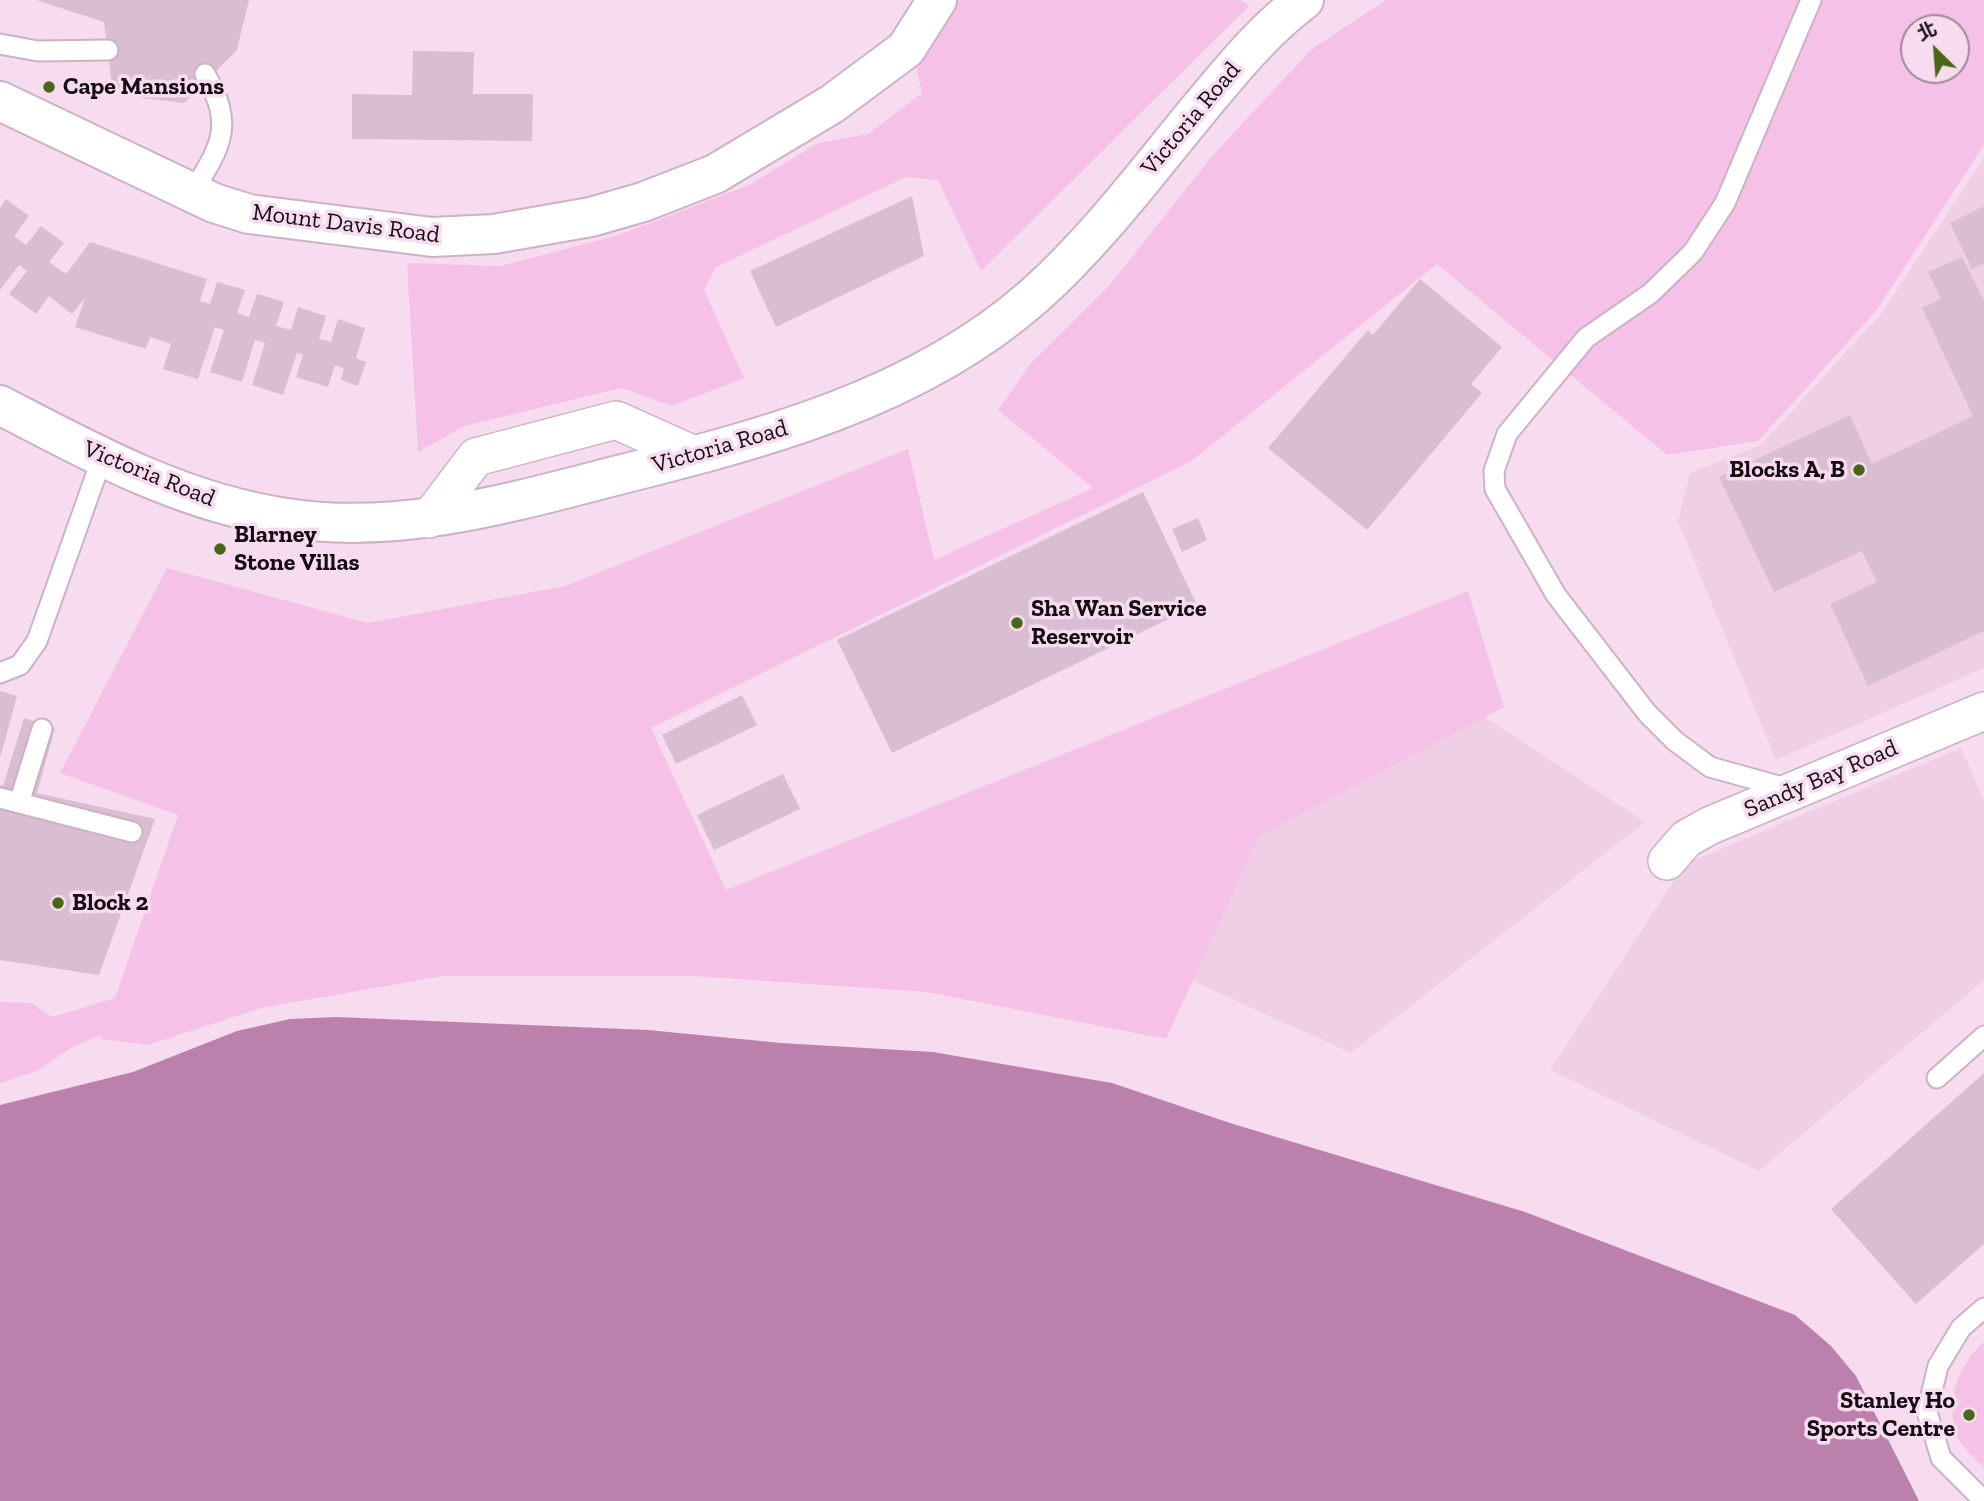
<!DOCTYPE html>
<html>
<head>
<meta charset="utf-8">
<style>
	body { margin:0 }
	#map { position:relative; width:1984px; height:1501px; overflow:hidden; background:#f7dcef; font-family:"Zilla Slab","Noto Sans TC",serif }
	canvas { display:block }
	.north { position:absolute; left:1900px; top:14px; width:70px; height:70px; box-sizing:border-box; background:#f7dcef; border:2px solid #9d8997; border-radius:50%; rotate:335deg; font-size:19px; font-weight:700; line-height:28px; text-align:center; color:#150d13 }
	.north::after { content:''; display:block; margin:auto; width:24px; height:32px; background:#4c6618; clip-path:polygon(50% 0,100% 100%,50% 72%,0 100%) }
</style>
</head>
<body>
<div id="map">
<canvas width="1984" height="1501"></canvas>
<div class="north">北</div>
</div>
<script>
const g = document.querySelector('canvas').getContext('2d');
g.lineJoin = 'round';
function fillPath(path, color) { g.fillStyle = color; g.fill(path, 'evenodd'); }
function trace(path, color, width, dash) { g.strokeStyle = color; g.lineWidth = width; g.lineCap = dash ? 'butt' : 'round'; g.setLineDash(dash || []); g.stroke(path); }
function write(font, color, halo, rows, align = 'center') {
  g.font = font + ' "Zilla Slab",serif'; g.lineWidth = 7; g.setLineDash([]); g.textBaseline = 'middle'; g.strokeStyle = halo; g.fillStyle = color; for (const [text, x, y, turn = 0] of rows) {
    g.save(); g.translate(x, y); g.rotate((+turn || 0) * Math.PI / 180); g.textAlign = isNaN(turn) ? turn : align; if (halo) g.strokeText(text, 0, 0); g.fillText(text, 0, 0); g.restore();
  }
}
fillPath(new Path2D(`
	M1984 158V668L1776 760 1678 521 1690 473 1761 445 1881 314Z
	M1433 683 1645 822 1351 1053 1122 949Z
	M1961 748 1984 800V980L1759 1171 1550 1070 1685 864Z`), '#f0cee6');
fillPath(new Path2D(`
	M955 0H1240L1249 6 981 271 938 180 906 177 716 267 704 290 744 378 672 406 621 388 464 426 418 452 407 263 500 266 619 235 749 185 818 143 868 134 922 93 916 66Z
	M1386 0H1984V145L1876 311 1758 441 1667 455 1437 264 1190 462 651 728 726 890 1468 591 1504 707 1259 836 1166 1039 927 992 694 976H443L261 1008 148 1045 101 1039V1035L72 1047 37 1071 0 1083V1002L31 1003 52 1017 115 998 178 815 60 773 167 568 368 623 565 586 908 449 934 560 1093 488 998 410 1031 363 1108 287 1213 155 1312 49ZM1914 28H1956V70H1914Z
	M1984 1342V1468C1976 1459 1960 1446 1957 1435 1945 1400 1958 1365 1984 1342Z`), '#f5c1e6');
fillPath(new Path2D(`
	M336 1017 648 1030 781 1043 933 1052 1112 1083 1230 1123 1525 1212 1795 1315 1831 1346 1856 1376 1919 1501H0V1105L133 1072 237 1031 290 1019Z`), '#bc80ac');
fillPath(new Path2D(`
	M36 0H249L237 50 184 103 113 94 104 22Z
	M413 51 474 52 473 94H533L532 141 352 139V94L412 95Z
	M912 196 924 256 776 327 750 271Z
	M6 199 29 216 14 236 26 245 41 226 64 243 49 262 66 274 90 242 207 279 200 301 210 304 217 282 245 290 237 313 249 317 257 294 284 302 276 326 291 330 298 307 326 316 319 339 331 342 338 319 365 328 356 358 366 362 358 386 341 380 344 368 335 365 328 387 296 377 303 355 297 353 283 395 252 385 265 343 255 340 242 382 210 372 224 330 215 327 198 379 163 369 171 344 150 337 146 349 75 327 85 298 72 314 49 296 36 314 9 294 27 271 19 265 0 290V208Z
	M1984 206V263L1972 269 1950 223Z
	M1962 257 1984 301V631L1868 686 1830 604 1877 582 1862 551 1774 592 1719 477 1850 415 1872 464 1973 416 1922 308 1941 299 1928 272Z
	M1420 279 1502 347 1471 384 1482 393 1367 530 1268 448 1368 330 1373 335Z
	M1143 492 1197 605 892 753 837 640Z
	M1198 518 1207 540 1182 552 1172 529Z
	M0 691 17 696 1 755H0Z
	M742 695 757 725 676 764 662 735Z
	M24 718 55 728 37 793 155 819 99 975 0 960V785L3 786Z
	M783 774 800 809 714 850 697 815Z
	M1984 1073V1244L1916 1304 1831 1209Z`), '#d9bed1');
const service = new Path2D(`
	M0 44 38 51 108 50
	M192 193C221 146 235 126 205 74
	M0 673 20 665 37 641 102 458
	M1789 789 1710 767 1675 741 1647 713 1556 595 1495 489 1494 471 1507 434 1586 338 1651 293 1693 252 1725 203 1811 0
	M0 798 132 832
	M19 803 42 729
	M1937 1078 1984 1036
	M1984 1308 1961 1328 1938 1366 1927 1412 1941 1458 1984 1501`);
const minor = new Path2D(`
	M429 519 476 457 616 420 694 455
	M1667 861 1686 839 1709 826 1984 711`);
const tertiary = new Path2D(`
	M0 101 214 203 249 214 432 237 494 234 591 217 643 202 715 174 832 104 906 49 937 0`);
const secondary = new Path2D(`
	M0 405C92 453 183 503 287 518 395 535 503 505 607 478 758 440 915 401 1034 296 1098 239 1150 168 1204 103 1235 66 1265 29 1304 0`);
trace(service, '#cbb2c4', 23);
trace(minor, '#cbb2c4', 40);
trace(tertiary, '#cbb2c4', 42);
trace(secondary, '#cbb2c4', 42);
trace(service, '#fff', 19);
trace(minor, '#fff', 37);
trace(tertiary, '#fff', 38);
trace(secondary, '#fff', 38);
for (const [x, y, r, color] of [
	[49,87,7,"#4c6618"],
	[1859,470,7,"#4c6618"],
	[220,549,7,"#4c6618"],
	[1017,623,7,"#4c6618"],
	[58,903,7,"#4c6618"],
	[1969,1415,7,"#4c6618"]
]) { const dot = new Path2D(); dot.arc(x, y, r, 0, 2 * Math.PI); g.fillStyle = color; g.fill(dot); trace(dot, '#f7dcef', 2.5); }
write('bold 24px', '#150d13', '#f7dcef', [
	["Cape Mansions",63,87],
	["Blocks A, B",1845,470,"right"],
	["Blarney",234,535],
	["Stone Villas",234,563],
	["Sha Wan Service",1031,609],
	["Reservoir",1031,637],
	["Block 2",72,903],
	["Stanley Ho",1955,1401,"right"],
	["Sports Centre",1955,1429,"right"]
], 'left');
write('24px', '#150d13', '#f7dcef', [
	["Victoria Road",1191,119,-50],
	["Mount Davis Road",346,224,7],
	["Victoria Road",720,447,-16],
	["Victoria Road",149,474,22],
	["Sandy Bay Road",1821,779,-23]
]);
</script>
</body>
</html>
